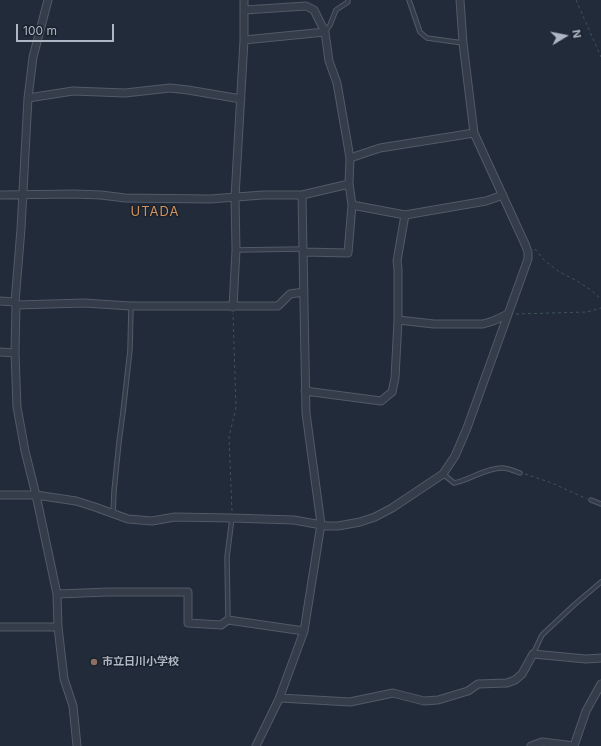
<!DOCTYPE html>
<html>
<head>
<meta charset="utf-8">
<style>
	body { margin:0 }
	#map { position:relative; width:601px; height:746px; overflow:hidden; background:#212b39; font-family:Inter,sans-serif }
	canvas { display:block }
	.north { position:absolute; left:545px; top:16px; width:40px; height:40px; -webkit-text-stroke:3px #1a222d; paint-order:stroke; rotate:80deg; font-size:11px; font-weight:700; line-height:16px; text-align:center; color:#afb7c5 }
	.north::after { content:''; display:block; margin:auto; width:14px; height:18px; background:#afb7c5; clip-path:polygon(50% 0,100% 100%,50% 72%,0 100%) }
	.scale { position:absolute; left:16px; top:24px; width:98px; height:18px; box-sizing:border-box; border:2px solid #afb7c5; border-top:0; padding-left:5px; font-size:12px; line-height:14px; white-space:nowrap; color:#afb7c5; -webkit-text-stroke:3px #1a222d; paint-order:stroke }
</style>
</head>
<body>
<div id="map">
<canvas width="601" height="746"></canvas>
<div class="north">N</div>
<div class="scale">100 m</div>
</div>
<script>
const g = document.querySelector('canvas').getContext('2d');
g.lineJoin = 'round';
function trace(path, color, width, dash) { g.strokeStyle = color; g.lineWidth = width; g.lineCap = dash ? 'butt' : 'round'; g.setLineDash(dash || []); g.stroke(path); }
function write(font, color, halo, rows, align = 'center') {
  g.font = font + ' Inter,"Noto Sans JP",sans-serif'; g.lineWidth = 3; g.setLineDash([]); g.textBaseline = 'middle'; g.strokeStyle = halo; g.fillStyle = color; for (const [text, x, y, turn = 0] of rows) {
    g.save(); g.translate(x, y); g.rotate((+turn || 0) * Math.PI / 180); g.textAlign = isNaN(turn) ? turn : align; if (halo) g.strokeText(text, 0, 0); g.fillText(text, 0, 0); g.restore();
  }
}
const lane = new Path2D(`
	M409 0 420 32 427 38 463 43
	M325 32 330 25 336 10 348 2V0
	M236 250 303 249
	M443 474 454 483C470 480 485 468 502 468 508 468 515 471 520 473
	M591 500 601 504
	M113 514 114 491 119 442 123 412 130 350 131 306
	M228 620 227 557 232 518
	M533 654 542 635 574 605 601 582`);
const street = new Path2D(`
	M244 10 306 6 314 10 325 32 329 61 337 83 350 158
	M244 40 325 32
	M28 98 73 91 125 93 170 88 188 90 241 99
	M0 195 74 194 101 195 125 198 210 199 263 195H302L349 184
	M352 205 405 215 486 201 503 195
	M304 252 348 253 352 205 349 184 350 158 380 148 474 133
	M0 301 15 302 16 305 84 303 131 306H278L290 294 304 292
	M15 302 21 229 28 98 33 57 48 0
	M16 305 15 353 17 407 25 451 36 495 57 594 58 627 64 679 73 706 77 746
	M233 307 236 250 235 197 244 40V0
	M398 320 434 324H483L493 321 508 314
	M0 352 15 353
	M305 391 381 401 392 392 395 378 398 320V269L397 261 405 215
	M0 495H36L76 501 95 507 128 519 152 521 175 517 232 518 294 520 327 526H338L360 522 375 517 392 508 443 474 455 456 467 428 528 259V252L525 244 474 133 463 43 460 0
	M57 594 108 592H188V623L221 625 228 620 304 631
	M0 627H58
	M279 699 280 698 350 702 393 693 424 701 438 700 468 691 478 684 507 683 515 680 522 674 533 654 586 659 601 658
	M256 746 279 699 304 631 321 524 306 413 302 195
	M531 746 542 742 574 746
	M574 746 586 711 601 684`);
trace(lane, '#525a67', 5.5);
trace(street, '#525a67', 9);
trace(new Path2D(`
	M576 0 601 57
	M535 249 544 260 558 271 577 281 591 290 601 299
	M516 314 587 312 601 308
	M525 474 552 483 587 499
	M232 511 229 437 236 408 233 313`), '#405457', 1, [3, 3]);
trace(lane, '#343d49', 3.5);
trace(street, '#343d49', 7);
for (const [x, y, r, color] of [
	[94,662,4,"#8d6e63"]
]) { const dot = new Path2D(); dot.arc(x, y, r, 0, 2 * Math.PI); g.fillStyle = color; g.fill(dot); trace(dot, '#1a222d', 1.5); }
write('bold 11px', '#afb7c5', '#1a222d', [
	["市立日川小学校",102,662]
], 'left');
g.letterSpacing = '1px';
write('13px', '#d3925c', '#1a222d', [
	["UTADA",155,212]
]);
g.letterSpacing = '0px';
</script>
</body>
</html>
